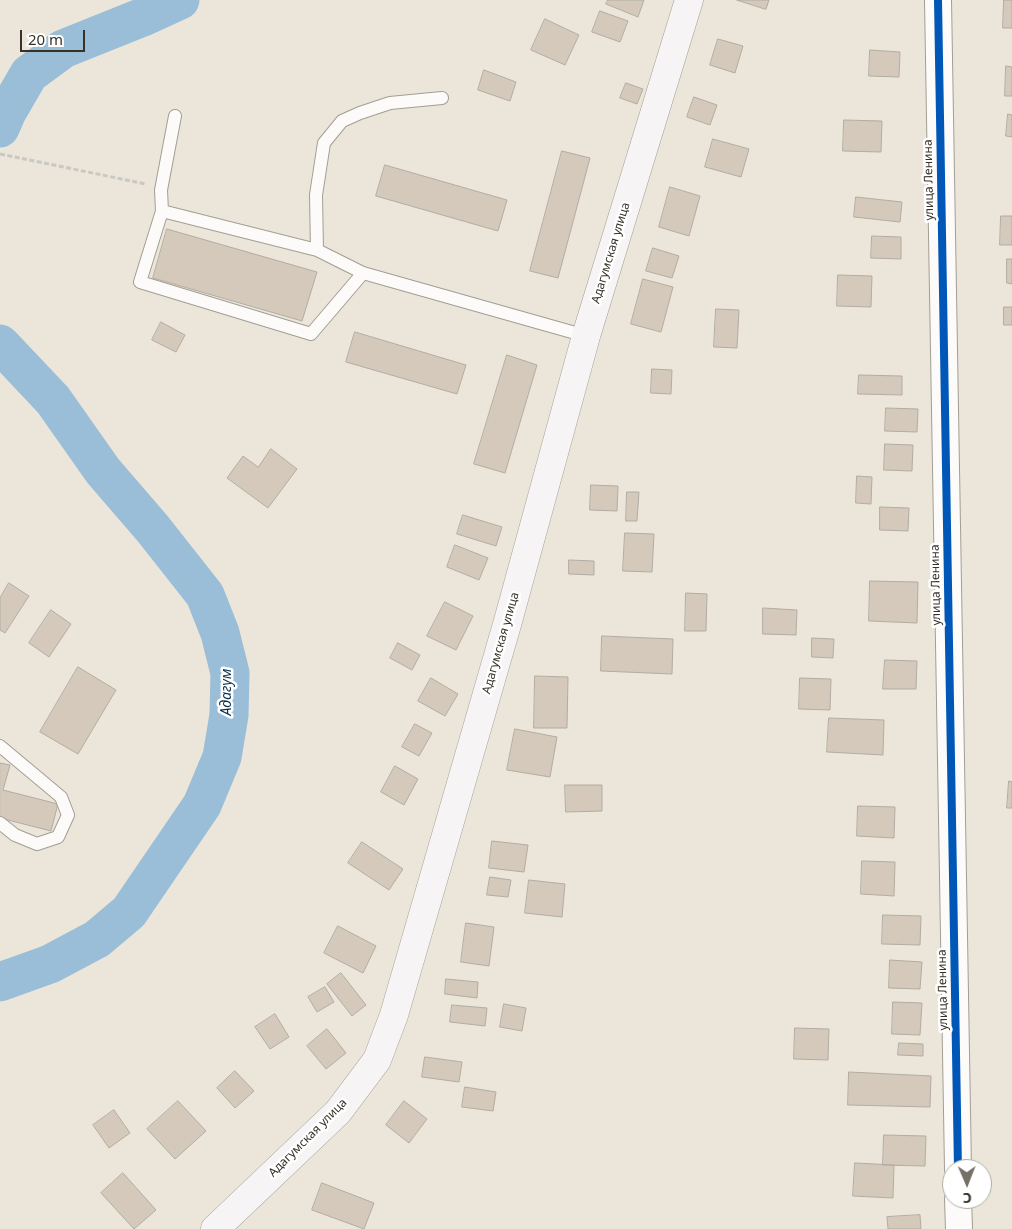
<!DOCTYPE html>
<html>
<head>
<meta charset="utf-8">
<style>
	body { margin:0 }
	#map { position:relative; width:1012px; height:1229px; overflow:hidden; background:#ebe6d9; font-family:"Noto Sans",sans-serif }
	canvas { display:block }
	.north { position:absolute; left:942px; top:1159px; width:50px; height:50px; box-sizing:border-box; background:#fff; border:1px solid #afada9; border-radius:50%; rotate:179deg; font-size:14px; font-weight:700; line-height:20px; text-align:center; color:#363229 }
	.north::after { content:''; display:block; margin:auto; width:18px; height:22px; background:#757167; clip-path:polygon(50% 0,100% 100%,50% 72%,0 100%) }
	.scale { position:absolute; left:20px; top:30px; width:65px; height:22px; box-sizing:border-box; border:2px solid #363229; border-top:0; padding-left:6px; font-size:15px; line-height:18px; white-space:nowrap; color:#363229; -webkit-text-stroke:4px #fff; paint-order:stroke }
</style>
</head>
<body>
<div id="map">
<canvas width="1012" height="1229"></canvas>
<div class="north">С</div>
<div class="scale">20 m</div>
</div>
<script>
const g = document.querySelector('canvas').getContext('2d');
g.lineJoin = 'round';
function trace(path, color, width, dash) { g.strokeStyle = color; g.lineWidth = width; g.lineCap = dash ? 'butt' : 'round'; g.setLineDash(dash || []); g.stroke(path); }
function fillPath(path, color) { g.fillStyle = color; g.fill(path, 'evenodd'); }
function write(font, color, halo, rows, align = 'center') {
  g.font = font + ' "Noto Sans",sans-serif'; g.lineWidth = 5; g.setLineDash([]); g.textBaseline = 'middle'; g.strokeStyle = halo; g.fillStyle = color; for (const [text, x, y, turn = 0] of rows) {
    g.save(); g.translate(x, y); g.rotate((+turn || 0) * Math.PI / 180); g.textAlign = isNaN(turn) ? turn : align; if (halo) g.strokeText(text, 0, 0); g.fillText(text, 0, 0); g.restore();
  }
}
trace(new Path2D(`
	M0 128 7 112 29 74 63 49 143 17 180 0
	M0 344 53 400 103 471 153 529 205 595 220 633 230 673 229 715 222 757 202 805 129 912 97 939 50 964 0 982`), '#9abdd8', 39);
const building = new Path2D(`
	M608 0H644L638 17 606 4Z
	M737 0H769L766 9Z
	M1004 0H1012V28H1003Z
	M600 11 628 21 620 42 592 32Z
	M545 19 579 35 565 65 531 50Z
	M718 39 743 46 735 73 710 65Z
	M870 50 900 52 899 77 869 76Z
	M1006 66 1012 67V96H1005Z
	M484 70 516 82 510 101 478 90Z
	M626 83 643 89 637 104 620 98Z
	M694 97 717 105 710 125 687 117Z
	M1008 114 1012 115V137L1006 136Z
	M844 120 882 121 881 152 843 151Z
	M713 139 749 149 741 177 705 167Z
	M562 151 590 158 558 278 530 271Z
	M385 165 507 200 498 231 376 196Z
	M670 187 700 196 689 236 659 227Z
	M856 197 902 202 900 222 854 217Z
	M1001 216H1012V245H1000Z
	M167 229 317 272 302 321 153 278Z
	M872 236 901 237V259L871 258Z
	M653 248 679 256 672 278 646 271Z
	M1007 259H1012V284L1007 283Z
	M838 275 872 276 871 307 837 306Z
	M643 279 673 287 661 332 631 324Z
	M1004 307H1012V325H1004Z
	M716 309 739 310 737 348 714 347Z
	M161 322 185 335 176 352 152 340Z
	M355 332 466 365 457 394 346 362Z
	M507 355 537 365 505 473 474 464Z
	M652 369 672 370 671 394 651 393Z
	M859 375 902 376V395L858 394Z
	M886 408 918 409 917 432 885 431Z
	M885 444 913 445 912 471 884 470Z
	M271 449 297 469 268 508 227 478 243 456 258 467Z
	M857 476 872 477 871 504 856 503Z
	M591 485 618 486 617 511 590 510Z
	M627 492H639L637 521H626Z
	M880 507 909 508 908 531 880 530Z
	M463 515 502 527 496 546 457 534Z
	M625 533 654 534 652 572 623 571Z
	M455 545 488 558 479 580 447 567Z
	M569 560 594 561V575L569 574Z
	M870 581 918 582 917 623 869 621Z
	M9 583 29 596 5 633 0 630V598Z
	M686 593 707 594 706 631H685Z
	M445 602 473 616 456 650 427 636Z
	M763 608 797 610 796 635 763 634Z
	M51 610 71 624 49 657 29 643Z
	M602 636 673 639 672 674 601 671Z
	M812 638 834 639 833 658 812 657Z
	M398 643 420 655 412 670 390 658Z
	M885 660 917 661 916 689H883Z
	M78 667 116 690 78 754 40 732Z
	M535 676 568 677 567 728H534Z
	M431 678 458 694 445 716 418 701Z
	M800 678 831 679 830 710 799 709Z
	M829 718 884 720 883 755 827 752Z
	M415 724 432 733 419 756 402 747Z
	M515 729 557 737 550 777 507 770Z
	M0 763 10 765 3 790 58 804 51 831 0 818Z
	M395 766 418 779 404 805 381 792Z
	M1009 781 1012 782V808H1007Z
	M565 785H602V811L566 812Z
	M858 806 895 807 894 838 857 836Z
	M492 841 528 845 524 872 489 868Z
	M362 842 403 869 389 890 348 863Z
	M862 861 895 862 894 896 861 894Z
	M490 877 511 880 508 897 487 895Z
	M529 880 565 884 562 917 525 913Z
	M883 915 921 916 920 945 882 944Z
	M466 923 494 927 489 966 461 962Z
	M338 926 376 946 363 973 324 953Z
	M890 960 922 962 920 989 889 988Z
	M341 973 366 1005 352 1016 327 984Z
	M446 979 478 982 477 998 445 994Z
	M325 987 334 1002 317 1012 308 997Z
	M893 1002 922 1003 920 1035 892 1034Z
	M504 1004 526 1008 522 1031 500 1027Z
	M452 1005 487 1008 485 1026 450 1022Z
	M275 1014 289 1037 270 1049 255 1027Z
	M795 1028 829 1029 828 1060 794 1059Z
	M327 1029 346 1053 326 1069 307 1046Z
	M899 1043 923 1044V1056L898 1055Z
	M425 1057 462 1062 459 1082 422 1077Z
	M235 1071 254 1091 235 1108 217 1088Z
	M849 1072 931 1076 930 1107 848 1105Z
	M465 1087 496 1092 493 1111 462 1107Z
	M178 1101 206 1131 175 1159 147 1129Z
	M404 1101 427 1119 409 1143 386 1125Z
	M114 1110 130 1133 109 1148 93 1125Z
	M884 1135 926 1136 925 1166 883 1165Z
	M855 1163 894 1165 893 1198 853 1196Z
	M123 1173 156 1210 134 1229 101 1193Z
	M322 1183 374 1203 364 1229 312 1210Z
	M920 1215 921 1229H888L887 1217Z`);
fillPath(building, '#d4c9ba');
trace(building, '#b2aca3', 1);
const service = new Path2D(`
	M175 116 161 190 162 211 140 282 311 334 363 273
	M162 211 317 250 363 273 586 336
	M317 250 316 195 324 143 342 121 360 113 390 103 442 98
	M0 746 61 797 68 815 58 837 37 844 15 835 0 823`);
const minor = new Path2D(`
	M938 0 958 1169
	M958 1199 959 1229`);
const secondary = new Path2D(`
	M215 1229 338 1112 377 1060 394 1015 508 621 586 336 689 0`);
trace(service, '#a29e95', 14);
trace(minor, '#a29e95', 28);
trace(secondary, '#a29e95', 29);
trace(new Path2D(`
	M0 154 146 184`), '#c9c8c3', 3, [5, 2.5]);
trace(service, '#fcfbf9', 12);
trace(minor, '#fcfbf9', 26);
trace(secondary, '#f6f4f5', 28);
trace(new Path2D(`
	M938 0 958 1169`), '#0057b8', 8);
write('12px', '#363229', '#fff', [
	["улица Ленина",929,180,-91],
	["Адагумская улица",611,253,-73],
	["улица Ленина",936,585,-91],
	["Адагумская улица",501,643,-74],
	["улица Ленина",943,990,-91],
	["Адагумская улица",308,1138,-45]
]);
write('italic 14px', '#062f4d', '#fff', [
	["Адагум",227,692,-90]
]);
</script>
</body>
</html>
